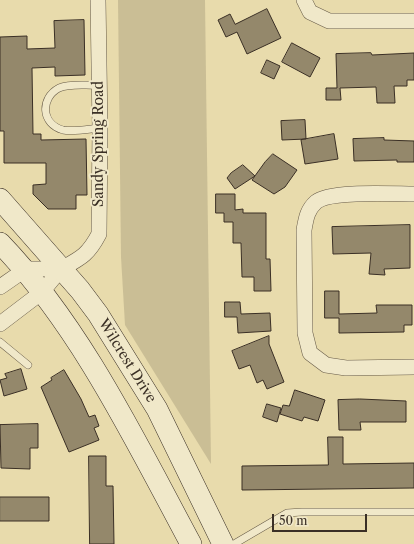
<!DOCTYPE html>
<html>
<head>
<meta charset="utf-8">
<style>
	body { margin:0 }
	#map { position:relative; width:414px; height:544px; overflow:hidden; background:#e8dbac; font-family:"Libre Caslon Text",serif }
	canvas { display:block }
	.scale { position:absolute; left:272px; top:514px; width:95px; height:18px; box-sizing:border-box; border:2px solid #3a2f25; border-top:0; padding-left:5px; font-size:12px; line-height:14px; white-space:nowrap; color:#3a2f25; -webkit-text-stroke:3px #f0e8c9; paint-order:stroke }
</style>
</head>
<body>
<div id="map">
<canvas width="414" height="544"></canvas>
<div class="scale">50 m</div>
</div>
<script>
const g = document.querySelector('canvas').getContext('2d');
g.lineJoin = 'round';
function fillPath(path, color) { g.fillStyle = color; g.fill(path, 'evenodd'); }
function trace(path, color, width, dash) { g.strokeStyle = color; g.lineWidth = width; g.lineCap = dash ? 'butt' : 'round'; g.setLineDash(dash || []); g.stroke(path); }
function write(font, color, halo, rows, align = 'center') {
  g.font = font + ' "Libre Caslon Text",serif'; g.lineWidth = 4; g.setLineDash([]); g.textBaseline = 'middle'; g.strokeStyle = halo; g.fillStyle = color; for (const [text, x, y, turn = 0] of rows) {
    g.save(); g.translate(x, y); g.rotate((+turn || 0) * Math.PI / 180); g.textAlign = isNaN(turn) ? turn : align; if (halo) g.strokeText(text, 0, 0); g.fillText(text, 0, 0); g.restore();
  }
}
fillPath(new Path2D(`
	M118 0H205L211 464 125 325 121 257Z`), '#cabe95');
const building = new Path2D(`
	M267 9 281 38 247 54 237 32 226 37 218 20 230 14 235 24Z
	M84 20 85 75 55 76V67L32 68 33 134H41V140L86 139 87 195H76V209H48L33 194V185L46 184V163H4V131H0V37L27 36V49L55 48 54 21Z
	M292 43 320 58 310 77 282 62Z
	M371 53 372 55 414 53V80H407V86H394L395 103H377L376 87 340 88 341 100H326V88H337L336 54Z
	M267 60 280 66 274 79 261 73Z
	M305 120 306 139 282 140 281 121Z
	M334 134 338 159 305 164 301 140Z
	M384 138V140L414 141V162H397V160L354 161 353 139Z
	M273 154 297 170 285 187 274 194 252 180 265 162Z
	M243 165 255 176 235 189 227 178 231 173Z
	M216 194H235V210L243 209V213H266V259H270L271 291H254V277H242L241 243H233V222H224V213H216Z
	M410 225V268L384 269 385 275 369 274 371 253 333 254 332 227Z
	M325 291H339V314L377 313 376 305H412V325H404V332L339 333V318H325Z
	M225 302H240L241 314 270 313 271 331 238 333 237 317H225Z
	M269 336V344L284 382 267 389 263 380 257 383 250 365 239 369 232 351Z
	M21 369 27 389 4 396 0 380 7 378 5 374Z
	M64 370 81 399 89 417 95 415 99 426 94 428 99 440 69 452 41 387 52 380 51 378Z
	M295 390 325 400 318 421 304 417 302 421 280 414 283 405 289 406Z
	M360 399 406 401V422H360L361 430H339L338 400Z
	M267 404 281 408 277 422 263 417Z
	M38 424V448H30V469L1 468 0 425Z
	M328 437H343V464L414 463V488L242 490V466L328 465Z
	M89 456H106V486H113L114 544H90Z
	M0 497H49V521H0Z`);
fillPath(building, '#94886b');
trace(building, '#3a2f25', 1);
const lane = new Path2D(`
	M99 85C87 86 71 83 59 88 40 98 41 124 63 130 73 132 89 129 100 128
	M0 342 28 365
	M234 544 287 513 302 512H414`);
const street = new Path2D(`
	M304 0 310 12 329 21H414
	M414 194C394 194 330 190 316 202 307 210 306 219 304 230L305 333 310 353 326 365 346 368 414 367
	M61 269C81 258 88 255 99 234L100 128 98 0
	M0 287 26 269H61L42 292 0 324`);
const secondary = new Path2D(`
	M0 199 80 290 98 314 157 409 223 544
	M0 243C81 327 136 442 191 544`);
trace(lane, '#665a47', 8);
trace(street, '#665a47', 16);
trace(secondary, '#3a2f25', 22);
trace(lane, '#f0e8c9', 7);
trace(street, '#f0e8c9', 15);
trace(secondary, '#f0e8c9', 21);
write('14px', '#3a2f25', '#f0e8c9', [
	["Sandy Spring Road",99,144,-90],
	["Wilcrest Drive",127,361,58]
]);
</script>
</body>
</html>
